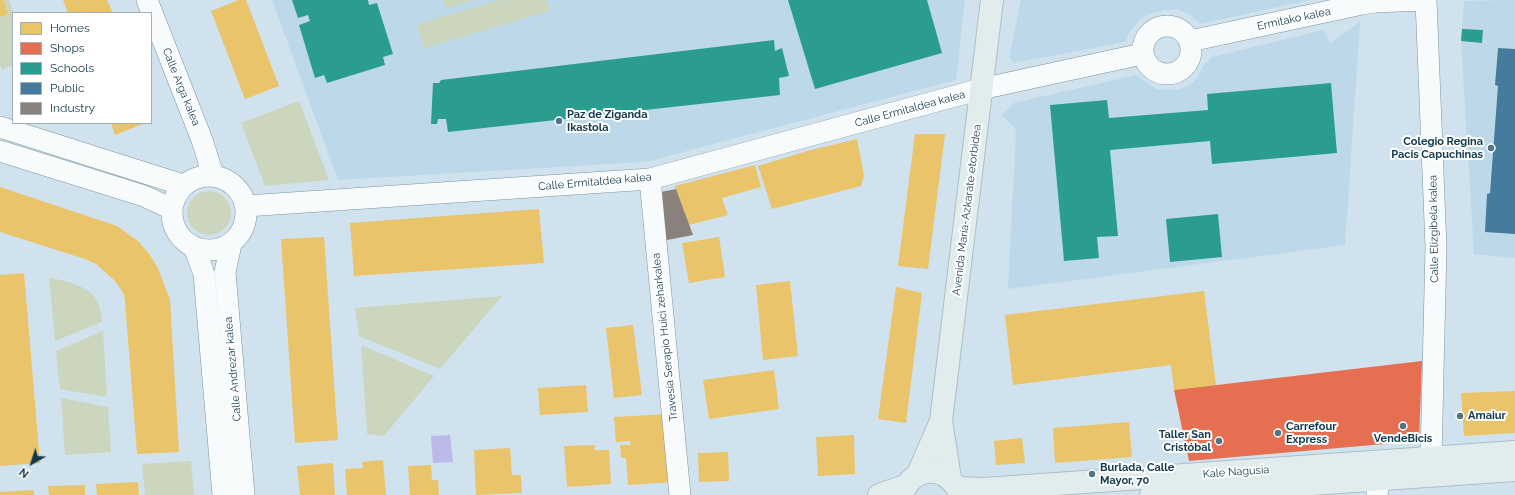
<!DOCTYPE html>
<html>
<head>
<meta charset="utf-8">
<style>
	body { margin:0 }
	#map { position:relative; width:1515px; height:495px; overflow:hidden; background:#d0e2ed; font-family:Raleway,sans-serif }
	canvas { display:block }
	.legend { position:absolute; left:12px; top:12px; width:140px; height:112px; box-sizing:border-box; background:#fff; border:1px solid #a0b0b7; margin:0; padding:5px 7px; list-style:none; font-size:12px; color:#11394b }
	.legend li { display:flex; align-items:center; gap:8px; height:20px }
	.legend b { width:20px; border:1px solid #a0b0b7 }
	.north { position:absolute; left:12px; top:443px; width:40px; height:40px; -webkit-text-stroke:3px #fff; paint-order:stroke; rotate:219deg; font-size:11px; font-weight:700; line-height:16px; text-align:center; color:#11394b }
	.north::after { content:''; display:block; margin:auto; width:14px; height:18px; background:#11394b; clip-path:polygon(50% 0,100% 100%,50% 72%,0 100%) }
</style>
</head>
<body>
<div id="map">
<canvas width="1515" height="495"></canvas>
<ul class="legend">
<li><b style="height:11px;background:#e9c46a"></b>Homes</li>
<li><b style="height:11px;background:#e76f51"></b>Shops</li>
<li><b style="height:11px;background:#2a9d8f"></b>Schools</li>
<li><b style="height:11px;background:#457b9d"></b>Public</li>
<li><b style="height:11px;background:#8a817c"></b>Industry</li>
</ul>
<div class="north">N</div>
</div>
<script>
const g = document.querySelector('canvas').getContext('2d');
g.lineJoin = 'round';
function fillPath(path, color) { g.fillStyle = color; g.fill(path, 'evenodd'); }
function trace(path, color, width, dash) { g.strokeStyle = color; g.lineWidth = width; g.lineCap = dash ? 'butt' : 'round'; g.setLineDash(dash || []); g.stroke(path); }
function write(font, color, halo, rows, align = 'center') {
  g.font = font + ' Raleway,sans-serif'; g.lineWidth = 4; g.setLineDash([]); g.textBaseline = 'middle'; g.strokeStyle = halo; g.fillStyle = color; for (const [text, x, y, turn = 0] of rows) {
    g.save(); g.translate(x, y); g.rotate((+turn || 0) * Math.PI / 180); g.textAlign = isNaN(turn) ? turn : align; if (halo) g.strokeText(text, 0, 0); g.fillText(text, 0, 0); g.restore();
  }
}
fillPath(new Path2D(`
	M272 0H965L956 80 645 162 338 180Z
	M1021 0H1310L1201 24 1189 14 1176 9 1165 10 1149 14 1140 19 1130 32 1125 42 1014 63 1009 57Z
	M1515 0V258L1474 254 1461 41 1464 1Z
	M1360 22 1345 245 1008 289 1016 130 1002 115 1014 103 1136 75 1156 89 1178 90 1190 85 1197 78 1203 66 1212 57 1323 30 1330 43Z`), '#bdd9e9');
fillPath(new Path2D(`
	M0 0H9L14 13 13 65 2 70 0 64Z
	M443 0H474L446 9Z
	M500 0H546L550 11 424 48 417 24Z
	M299 101 329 180 265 186 241 123Z
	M187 213a22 22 0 1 1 44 0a22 22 0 1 1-44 0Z
	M49 277C77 285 100 286 102 322L55 341Z
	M502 296 440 369 359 336 355 308Z
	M103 331 107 397 60 389 56 351Z
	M361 345 434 376 384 436 367 434Z
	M61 398 108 407 111 452 65 455Z
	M191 461 194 495H145L142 464Z`), '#ccd6be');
fillPath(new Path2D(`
	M450 435 453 462 433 463 431 436Z`), '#bcbaea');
fillPath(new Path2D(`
	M0 0H3L8 14 0 17Z
	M63 0H107L113 13H68Z
	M239 0H246L279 86 245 99 211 11Z
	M111 123H145L115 135Z
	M915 134H945L928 269 898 266Z
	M857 139 864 176 861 186 772 209 758 166 807 151Z
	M755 165 761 187 722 198 728 215 689 225 675 186Z
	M0 187 117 226 139 242 150 255 158 268 170 300 179 452 137 454 125 301 124 294 115 281 96 264 85 259 0 232Z
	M539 209 544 263 354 276 350 223Z
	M324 237 338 440 295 443 281 239Z
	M719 237 725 277 689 283 682 243Z
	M24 273 40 463 0 466V275Z
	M790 281 798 356 763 360 756 285Z
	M896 287 922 293 906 423 878 419Z
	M1204 291 1216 385 1174 390 1171 365 1013 385 1005 315Z
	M633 325 642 395 614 398 606 328Z
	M774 370 779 409 709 419 703 380Z
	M586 385 588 412 540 415 538 388Z
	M1515 391V433L1464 436 1461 393Z
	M669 414 673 482 628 485 626 458H621L620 445H631L630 441 616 442 614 417Z
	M1129 422 1132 457 1055 463 1053 428Z
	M854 435 855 474 818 476 816 437Z
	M1022 438 1025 463 996 465 994 441Z
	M595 445 594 450H609L611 484 567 487 564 446Z
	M510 448 512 475H521L522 493 476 495 474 450Z
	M728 452 729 481 699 482 698 453Z
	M383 460 386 495H347L345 469 363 468 362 462Z
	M333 463 335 495H300L297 466Z
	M431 465 432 480H438L439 495H410L408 466Z
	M138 482 139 495H97L96 484Z
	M85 485V495H49L48 486Z
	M34 490V495H0V492Z`), '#e9c46a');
fillPath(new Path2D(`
	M1422 361 1419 441 1189 461 1174 390Z`), '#e76f51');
fillPath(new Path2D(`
	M292 0H368L369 5 377 3 393 54 383 57 385 65 327 83 324 75 315 78 299 25 310 21 308 15 298 18Z
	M788 0H927L942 53 815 89Z
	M1462 29 1483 30 1482 43 1461 41Z
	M774 40 775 51 782 48 789 76 779 78 780 95 448 132 446 119H438L437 124H431L433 83H439L441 80Z
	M1331 83 1337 153 1212 164 1210 141 1110 150 1118 236 1097 237 1099 258 1064 261 1050 105 1107 100 1109 118 1208 110 1207 94Z
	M1218 214 1222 257 1170 262 1166 219Z`), '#2a9d8f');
fillPath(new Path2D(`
	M1498 48 1515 49V234L1485 232 1487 194 1490 193 1498 86 1495 85Z`), '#457b9d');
fillPath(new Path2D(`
	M676 189 693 235 662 241 656 193Z`), '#8a817c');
const minor = new Path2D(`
	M147 0 202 140 213 175
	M1143 50a24 24 0 1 1 48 0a24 24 0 1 1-48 0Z
	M1190 41 1362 4 1375 2 1422 0
	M0 127 183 185
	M0 151 144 196 172 209
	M172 213a37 37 0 1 1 74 0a37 37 0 1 1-74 0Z
	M650 179 680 495
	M246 206 650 179 981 89 1142 54
	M231 244 225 272 244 495
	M194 247 204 274 223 495
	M1377 495 1379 480 1393 469 1425 466 1431 458 1436 247 1426 0`);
const major = new Path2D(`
	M941 421 950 478
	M918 474 941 421 992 0
	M957 488 984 489 1515 452
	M879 495 905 486
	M902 495C912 464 949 464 960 495
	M1151 495 1515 470`);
trace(minor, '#7c939e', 22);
trace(major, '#adbec7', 24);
trace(minor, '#f8fbfc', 21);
trace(major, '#e1edec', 22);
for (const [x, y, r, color] of [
	[559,121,4,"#547484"],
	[1491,148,4,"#547484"],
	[1460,416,4,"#547484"],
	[1403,426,4,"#547484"],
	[1278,433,4,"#547484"],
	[1219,441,4,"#547484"],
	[1092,474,4,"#547484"]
]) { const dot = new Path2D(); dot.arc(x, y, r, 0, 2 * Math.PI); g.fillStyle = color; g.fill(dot); trace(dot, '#fff', 1.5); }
write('11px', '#11394b', '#fff', [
	["Ermitako kalea",1294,19,-12],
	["Calle Arga kalea",181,87,68],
	["Calle Ermitaldea kalea",910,109,-15],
	["Calle Ermitaldea kalea",595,182,-5],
	["Avenida María-Azkarate etorbidea",967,210,-83],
	["Calle Elizgibela kalea",1434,229,-91],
	["Travesía Serapio Huici zeharkalea",665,337,-96],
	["Calle Andrezar kalea",233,369,-95],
	["Kale Nagusia",1236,472,-4]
]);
write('bold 11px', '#11394b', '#fff', [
	["Paz de Ziganda",567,115],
	["Ikastola",567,128],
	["Colegio Regina",1483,142,"right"],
	["Pacis Capuchinas",1483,155,"right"],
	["Amaiur",1468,416],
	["Carrefour",1286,427],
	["Express",1286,440],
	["Taller San",1211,435,"right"],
	["Cristóbal",1211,448,"right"],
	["VendeBicis",1403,439,"center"],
	["Burlada, Calle",1100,468],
	["Mayor, 70",1100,481]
], 'left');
</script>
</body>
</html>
